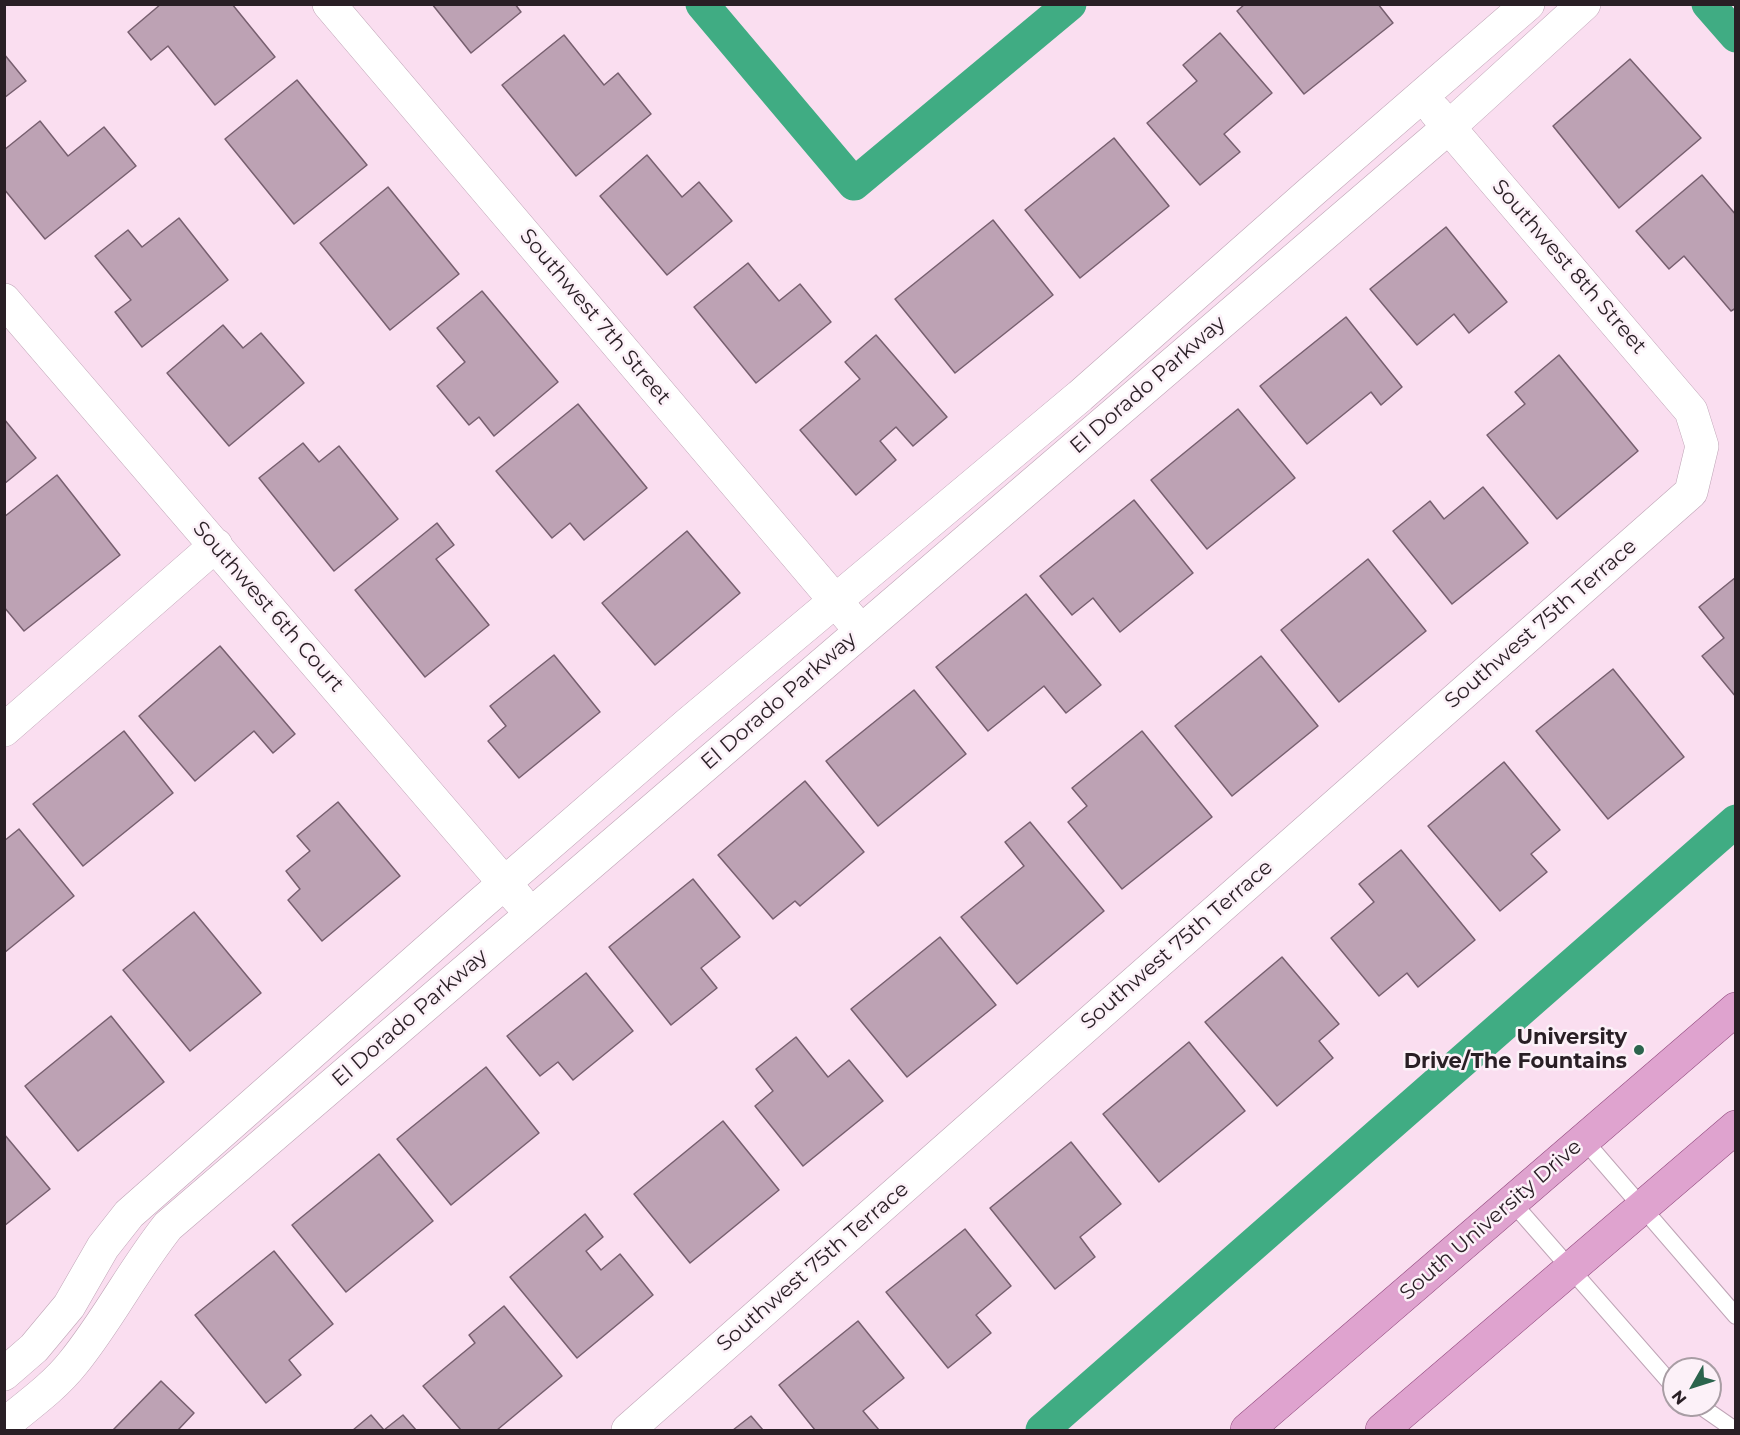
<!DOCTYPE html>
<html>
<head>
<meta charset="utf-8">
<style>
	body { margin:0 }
	#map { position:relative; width:1740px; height:1435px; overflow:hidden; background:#fadef0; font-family:Montserrat,sans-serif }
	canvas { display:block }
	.frame { position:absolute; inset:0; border:6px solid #291f25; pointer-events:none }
	.north { position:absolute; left:1662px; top:1357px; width:60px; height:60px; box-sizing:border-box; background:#fcf1f8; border:2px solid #a89da4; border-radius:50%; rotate:231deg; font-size:16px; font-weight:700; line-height:24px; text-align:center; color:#291f25 }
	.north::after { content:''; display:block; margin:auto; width:21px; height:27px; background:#2b644d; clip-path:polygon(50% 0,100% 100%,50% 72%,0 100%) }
</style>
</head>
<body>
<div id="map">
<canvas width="1740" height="1435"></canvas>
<div class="frame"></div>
<div class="north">N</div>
</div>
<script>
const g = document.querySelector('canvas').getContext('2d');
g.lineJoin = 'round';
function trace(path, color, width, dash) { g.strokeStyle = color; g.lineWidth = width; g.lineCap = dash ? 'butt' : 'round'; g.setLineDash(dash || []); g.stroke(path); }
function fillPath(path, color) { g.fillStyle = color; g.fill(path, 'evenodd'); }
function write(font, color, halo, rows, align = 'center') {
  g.font = font + ' Montserrat,sans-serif'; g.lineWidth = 5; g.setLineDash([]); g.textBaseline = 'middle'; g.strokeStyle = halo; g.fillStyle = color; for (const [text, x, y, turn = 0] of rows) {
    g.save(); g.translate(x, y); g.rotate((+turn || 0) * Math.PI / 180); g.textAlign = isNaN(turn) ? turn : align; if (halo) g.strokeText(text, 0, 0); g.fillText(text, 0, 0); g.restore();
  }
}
trace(new Path2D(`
	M702 4 854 184 1070 4
	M1708 4 1736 36
	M1042 1430 1736 821`), '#40ac83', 33);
const building = new Path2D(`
	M161 4H232L275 57 215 105 168 46 151 60 128 32Z
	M432 4H515L521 12 471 53Z
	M1245 4H1378L1393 23 1304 94 1237 11Z
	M1220 33 1272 93 1224 134 1240 152 1200 185 1147 123 1197 81 1183 65Z
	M564 35 604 85 618 73 651 114 576 176 502 85Z
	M4 54 26 81 4 98Z
	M1630 59 1701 138 1619 208 1553 126Z
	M297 80 367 165 294 224 225 139Z
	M40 121 68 156 104 127 136 166 45 239 4 189V150Z
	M1114 138 1169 206 1080 278 1025 210Z
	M647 155 682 197 699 182 732 221 667 275 600 196Z
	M1702 175 1736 215V308L1731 311 1684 256 1669 269 1636 231Z
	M388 187 459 274 390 330 320 243Z
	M179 218 228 280 142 347 115 312 131 300 95 256 128 230 142 247Z
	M993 220 1053 295 955 373 895 299Z
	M1446 227 1507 302 1469 333 1454 314 1417 345 1370 289Z
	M748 263 779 301 800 284 831 322 756 383 694 307Z
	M482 291 558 382 494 436 479 417 469 425 437 386 465 362 437 328Z
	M1346 317 1402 387 1381 405 1371 392 1307 444 1260 386Z
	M223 325 243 348 261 333 304 383 229 446 167 373Z
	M876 335 947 417 913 446 896 427 880 441 896 460 856 495 800 430 860 379 845 362Z
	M1559 355 1638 451 1557 519 1487 435 1525 404 1515 392Z
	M578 404 647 488 584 540 570 523 552 538 496 471Z
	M1238 409 1295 478 1207 549 1151 480Z
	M4 419 36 458 4 484Z
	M303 443 319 462 339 446 398 519 334 571 259 478Z
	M57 475 120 555 24 631 4 607V517Z
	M1483 487 1528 543 1452 604 1393 531 1430 501 1444 519Z
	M1134 500 1193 573 1120 632 1093 598 1072 615 1040 576Z
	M437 523 454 545 436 559 489 625 425 677 355 590Z
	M687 531 740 593 655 665 602 603Z
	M1368 559 1426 631 1339 702 1281 630Z
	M1736 577V697L1702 656 1724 638 1699 607Z
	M1026 594 1101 685 1066 713 1044 686 988 731 936 667Z
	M220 646 295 734 273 753 254 731 195 781 139 716Z
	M554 655 600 712 519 778 488 741 506 726 490 706Z
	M1261 656 1318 726 1232 796 1175 726Z
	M1613 669 1684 757 1608 819 1536 731Z
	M914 690 966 754 878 826 826 761Z
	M124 731 173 793 83 866 33 804Z
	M1142 731 1212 817 1122 889 1068 822 1087 806 1072 788Z
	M1504 762 1560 830 1531 854 1547 872 1500 911 1428 826Z
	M805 781 864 852 800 906 795 901 773 919 718 855Z
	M338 802 400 876 322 941 288 900 300 889 286 871 310 851 297 836Z
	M1030 822 1104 911 1017 984 961 917 1024 866 1005 842Z
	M19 829 74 896 4 953V841Z
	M1401 850 1475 940 1418 987 1407 973 1379 996 1331 938 1374 902 1359 884Z
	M693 879 740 937 701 968 717 988 671 1025 609 947Z
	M194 912 261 993 190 1051 123 970Z
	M940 937 996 1005 907 1077 851 1009Z
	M1282 957 1339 1024 1319 1041 1333 1058 1277 1106 1205 1022Z
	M586 973 633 1031 573 1080 558 1062 540 1076 507 1036Z
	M111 1016 164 1082 78 1151 25 1086Z
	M796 1037 828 1077 849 1060 883 1101 803 1166 755 1106 773 1091 756 1069Z
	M1189 1042 1245 1111 1159 1182 1103 1114Z
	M486 1067 539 1133 451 1205 397 1139Z
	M723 1121 779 1190 690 1263 634 1194Z
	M4 1134 50 1189 4 1226Z
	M1071 1142 1121 1204 1080 1237 1095 1257 1055 1289 990 1208Z
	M379 1154 433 1221 346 1292 292 1225Z
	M585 1214 603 1237 586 1251 601 1270 620 1254 653 1295 577 1358 510 1277Z
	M965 1229 1011 1286 976 1315 991 1333 948 1368 886 1292Z
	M274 1251 333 1324 289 1360 301 1375 266 1403 195 1315Z
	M504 1306 562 1376 497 1430H461L423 1386 475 1343 469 1335Z
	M858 1321 904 1378 863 1411 879 1430H815L779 1385Z
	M161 1381 194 1413 178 1430H113Z
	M371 1415 384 1430H353Z
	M403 1415 416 1430H384Z
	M751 1416 763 1430H733Z`);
fillPath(building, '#bda2b4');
trace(building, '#775f6f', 1.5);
const lane = new Path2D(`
	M1584 1140 1736 1316
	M1512 1202 1674 1387
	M1699 1405 1735 1430`);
const street = new Path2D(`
	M329 4 850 618
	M4 300 519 900
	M4 730 216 545
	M4 1374 34 1348 69 1306 103 1247 129 1214 478 906 688 724 1080 396 1311 192 1528 4
	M4 1425C27 1406 54 1387 73 1363 108 1320 133 1270 168 1226L1449 127 1584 4
	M628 1430 1691 492 1702 446 1691 411 1435 111`);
const primary = new Path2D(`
	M1247 1430 1736 1009
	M1382 1430 1736 1127`);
trace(lane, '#bfa4b6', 18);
trace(street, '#bfa4b6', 34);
trace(primary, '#924c7f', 34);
trace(lane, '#fff', 16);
trace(street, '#fff', 33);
trace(primary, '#dfa3cf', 33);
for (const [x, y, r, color] of [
	[1639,1050,6,"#2b644d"]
]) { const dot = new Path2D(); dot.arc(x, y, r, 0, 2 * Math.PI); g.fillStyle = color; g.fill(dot); trace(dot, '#fcf1f8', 2); }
write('21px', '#291f25', '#fcf1f8', [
	["Southwest 8th Street",1569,267,49],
	["Southwest 7th Street",595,317,50],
	["El Dorado Parkway",1148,385,-41],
	["Southwest 6th Court",268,607,49],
	["Southwest 75th Terrace",1541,624,-41],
	["El Dorado Parkway",779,701,-41],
	["Southwest 75th Terrace",1177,945,-41],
	["El Dorado Parkway",410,1018,-41],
	["South University Drive",1491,1220,-41],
	["Southwest 75th Terrace",813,1267,-41]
]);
write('bold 21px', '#291f25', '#fcf1f8', [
	["University",1627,1038],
	["Drive/The Fountains",1627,1062]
], 'right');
</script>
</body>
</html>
